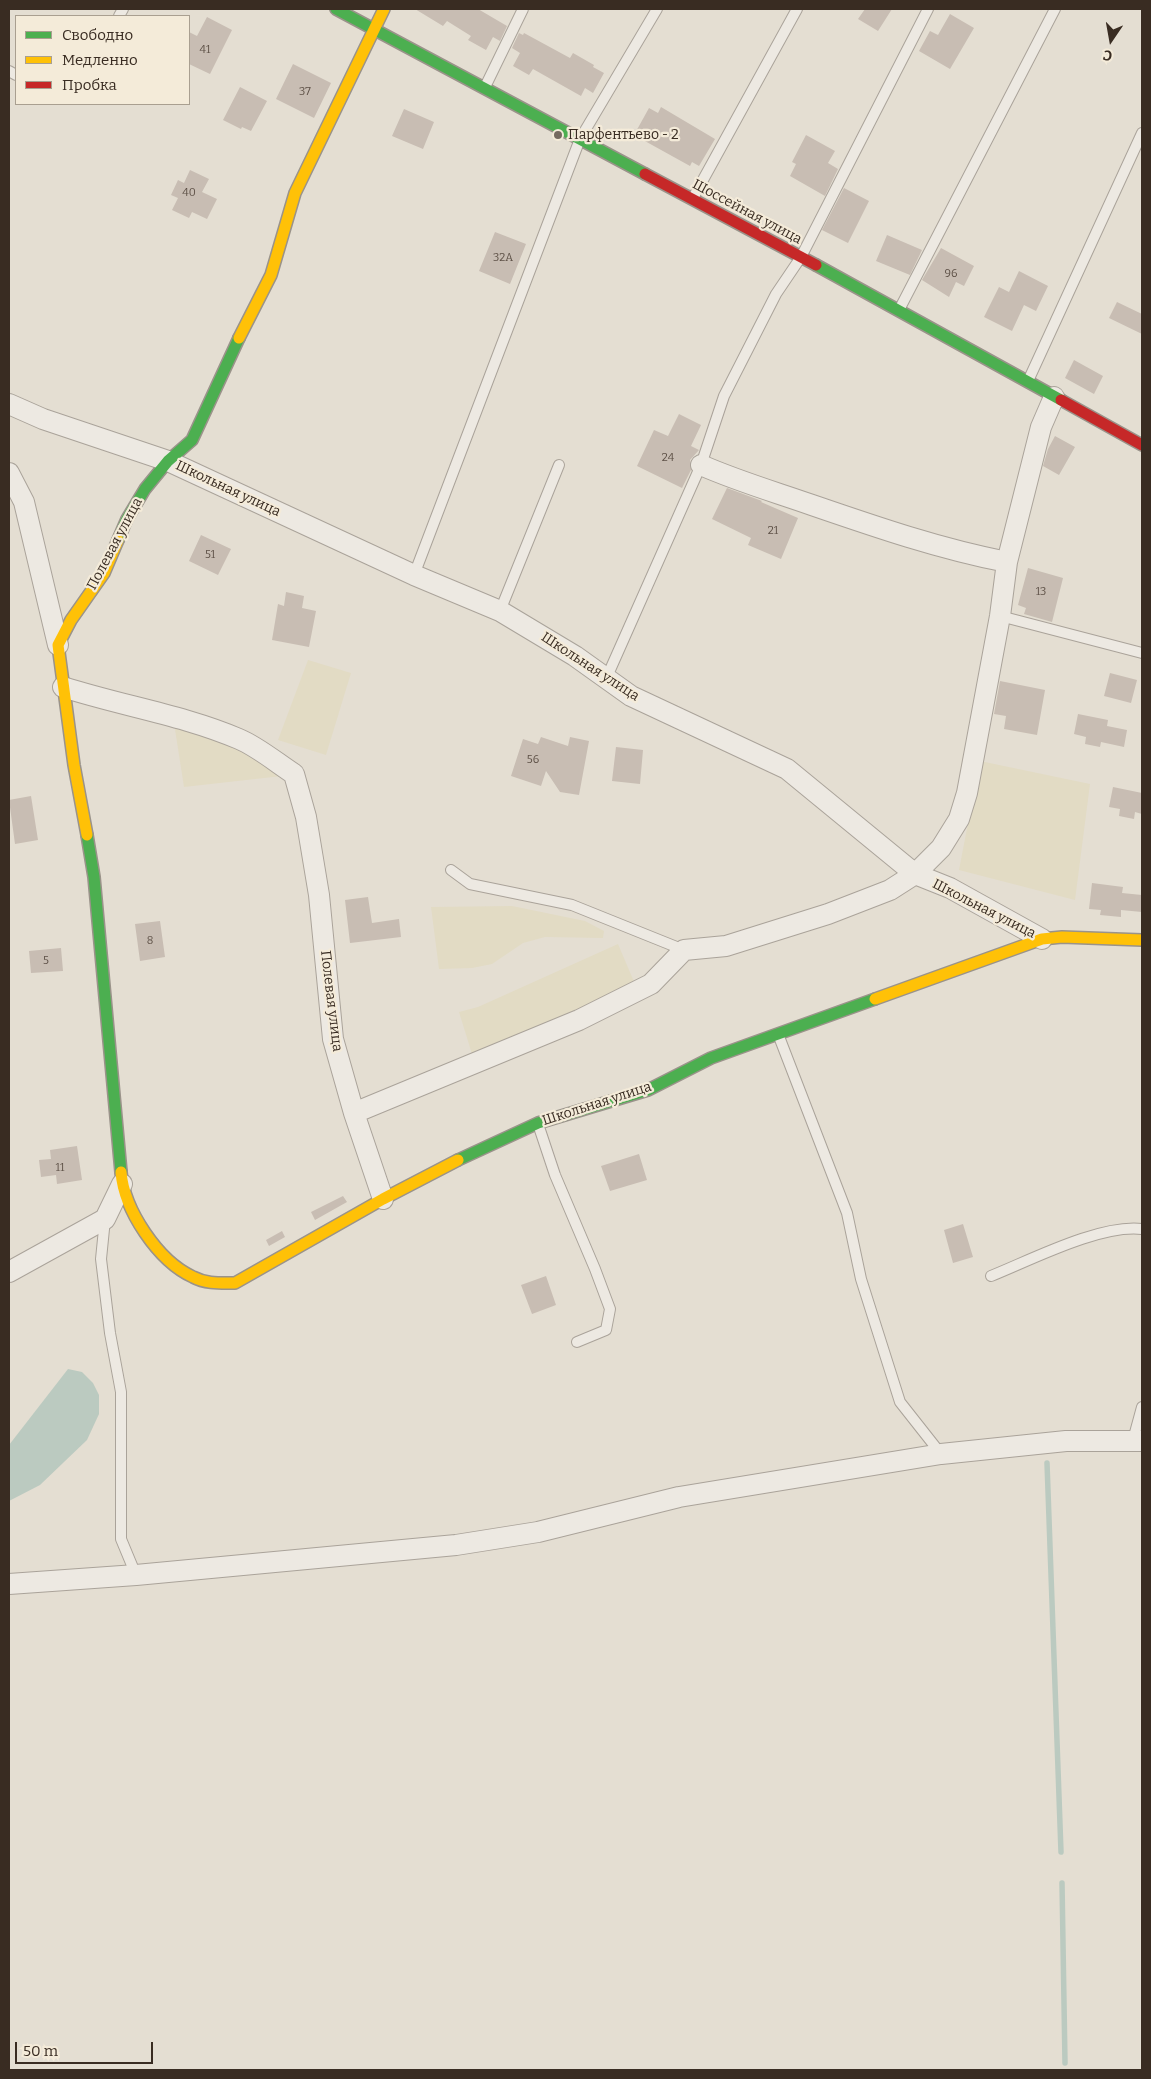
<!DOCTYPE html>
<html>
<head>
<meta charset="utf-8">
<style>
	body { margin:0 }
	#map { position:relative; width:1151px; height:2079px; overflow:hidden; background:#e4ded2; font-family:Bitter,serif }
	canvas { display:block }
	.frame { position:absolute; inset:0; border:10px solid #392c22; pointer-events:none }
	.legend { position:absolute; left:15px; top:15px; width:175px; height:90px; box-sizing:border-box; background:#f4ebd9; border:1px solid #a99f90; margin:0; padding:6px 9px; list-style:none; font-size:15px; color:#392c22 }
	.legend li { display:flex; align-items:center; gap:10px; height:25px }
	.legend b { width:25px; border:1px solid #a99f90 }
	.north { position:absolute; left:1086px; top:15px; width:50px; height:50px; -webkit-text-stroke:4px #f4ebd9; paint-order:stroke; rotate:192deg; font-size:14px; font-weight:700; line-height:20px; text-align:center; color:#392c22 }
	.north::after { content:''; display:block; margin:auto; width:18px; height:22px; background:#392c22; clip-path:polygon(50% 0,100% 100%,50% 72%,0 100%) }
	.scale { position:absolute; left:15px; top:2042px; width:138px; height:22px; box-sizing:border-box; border:2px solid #392c22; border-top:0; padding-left:6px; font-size:15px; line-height:18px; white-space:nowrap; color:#392c22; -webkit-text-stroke:4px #f4ebd9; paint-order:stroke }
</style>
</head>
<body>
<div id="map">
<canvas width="1151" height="2079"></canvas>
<div class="frame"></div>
<ul class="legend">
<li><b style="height:6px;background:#4caf50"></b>Свободно</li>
<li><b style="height:6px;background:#ffc107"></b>Медленно</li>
<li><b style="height:6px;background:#c62828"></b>Пробка</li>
</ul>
<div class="north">С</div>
<div class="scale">50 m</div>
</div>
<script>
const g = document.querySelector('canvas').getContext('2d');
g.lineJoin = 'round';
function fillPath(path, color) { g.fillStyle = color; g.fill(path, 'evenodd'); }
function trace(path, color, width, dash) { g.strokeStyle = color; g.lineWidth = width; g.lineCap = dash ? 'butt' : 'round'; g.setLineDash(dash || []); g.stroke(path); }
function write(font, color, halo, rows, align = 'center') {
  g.font = font + ' Bitter,serif'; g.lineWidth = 4.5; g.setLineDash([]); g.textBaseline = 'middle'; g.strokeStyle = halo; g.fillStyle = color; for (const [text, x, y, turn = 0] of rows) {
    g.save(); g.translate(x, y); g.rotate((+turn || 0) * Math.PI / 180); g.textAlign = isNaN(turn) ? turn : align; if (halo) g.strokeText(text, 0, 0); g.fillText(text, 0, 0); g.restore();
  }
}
fillPath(new Path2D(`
	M308 660 351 673 326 755 278 740Z
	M174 723 246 749 282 776 184 787Z
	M980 761 1090 784 1075 900 959 870Z
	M512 906 585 921 604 931 603 938 545 937 523 943 492 964 472 968 439 969 431 907Z
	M618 944 635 984 480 1056 472 1054 459 1012 478 1007Z`), '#e2dbc4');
fillPath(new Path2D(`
	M68 1369 82 1372 93 1383 99 1395V1414L87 1440 40 1485 9 1501V1445Z`), '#bbcac0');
trace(new Path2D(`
	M1047 1463 1061 1852
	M1062 1883 1065 2063`), '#bbcac0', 5.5);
fillPath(new Path2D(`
	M415 9H478L507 26 500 41 493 37 486 50 468 40 471 36 447 21 443 26Z
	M865 9H892L878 31 858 19Z
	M950 14 974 28 950 69 919 51 930 31 938 35Z
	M207 17 232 30 210 74 189 64V32L197 36Z
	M519 33 523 35 524 33 570 58 573 53 594 65 593 67 604 73 593 93 585 88 581 96 533 69 529 75 513 66 520 53 512 48Z
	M293 64 331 83 314 118 276 99Z
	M240 87 267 101 251 131 242 127 241 129 223 120Z
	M661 107 715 139 699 166 692 162 690 166 634 135 649 108 658 113Z
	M404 109 434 122 423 149 392 136Z
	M806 135 835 151 828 163 838 169 825 196 790 176 796 164 792 162Z
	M190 170 209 179 202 192 217 199 207 219 192 212 189 218 172 210 178 198 171 195 178 180 184 183Z
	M844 188 869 201 848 243 822 230Z
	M495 232 526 244 510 284 479 271Z
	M887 235 922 250 910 275 876 261Z
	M941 248 974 266 964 286 956 282 949 297 922 280Z
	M1019 271 1048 286 1036 311 1024 305 1012 331 984 317 999 287 1009 292Z
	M1117 302 1142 314V334L1109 318Z
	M1074 360 1103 376 1094 394 1065 378Z
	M679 414 701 425 691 446 699 450 690 460 691 470 682 488 637 466 654 430 668 436Z
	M1055 436 1075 447 1059 475 1043 466 1048 449Z
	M727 488 762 501 761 502 798 518 781 559 748 545 751 538 712 519Z
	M201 535 231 549 218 575 189 561Z
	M1028 568 1063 578 1052 622 1024 614 1026 608 1018 605Z
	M286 592 304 596 302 608 316 611 309 647 272 640 278 604 284 606Z
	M1110 673 1137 680 1131 703 1104 696Z
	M1000 681 1045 690 1037 735 1004 729 1006 716 994 714Z
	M1078 714 1108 720 1107 726 1127 730 1124 747 1101 742 1100 747 1085 744 1086 737 1074 734Z
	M541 737 568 746 570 737 589 741 579 795 560 792 546 771 541 786 511 776 523 739 538 744Z
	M616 747 643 750 640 784 612 781Z
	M1113 787 1142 793V814L1135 812 1134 819 1119 816 1120 809 1109 807Z
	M31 796 38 840 15 844 9 800Z
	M1092 883 1123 887 1122 893 1142 895V912L1121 910V917L1100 915 1101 910 1089 909Z
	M368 897 372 923 399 919 401 937 350 943 345 900Z
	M160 921 165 957 140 961 135 924Z
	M61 948 63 971 31 973 29 951Z
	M77 1146 82 1180 57 1184 56 1175 41 1177 39 1160 51 1159 50 1150Z
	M639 1154 647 1180 610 1191 601 1166Z
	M343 1196 347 1202 315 1220 311 1212Z
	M963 1224 973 1257 953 1263 944 1230Z
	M282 1231 285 1237 269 1246 266 1240Z
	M546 1276 556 1305 532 1314 521 1285Z`), '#c8bdb3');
const lane = new Path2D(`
	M119 16 123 9
	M9 71 16 75
	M485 87 523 9
	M693 198 797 9
	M899 310 1055 9
	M1028 381 1142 133
	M414 575 580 139 657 9
	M500 611 559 465
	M1000 616 1142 653
	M606 679 701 465 724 396 776 294 801 257 928 9
	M451 870 470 884 572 905 684 950
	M778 1034 847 1213 861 1279 900 1402 941 1454
	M538 1124 555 1175 595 1269 610 1309 606 1330 577 1342
	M105 1219 101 1259 110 1333 121 1392V1539L136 1575
	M991 1276C1031 1260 1100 1224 1142 1229
	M1133 1440 1142 1407`);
const street = new Path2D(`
	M9 404 43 419 168 461 414 575 500 611 575 656 631 696 787 769 915 874 950 888 1042 939
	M701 465C737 481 775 492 812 505 876 527 940 549 1007 562
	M9 473 24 502 58 645
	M63 687C122 706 183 715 239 739 258 747 277 763 294 774L306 817 319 895 333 1039 354 1113 383 1199
	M354 1113 579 1020 651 984 684 950 726 946 828 914 890 890 915 874 941 848 959 819 967 793 1000 616 1007 562 1041 427 1054 397
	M9 1272 105 1219 122 1184
	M9 1584 136 1575 456 1545 538 1532 679 1497 941 1454 1066 1441H1142`);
const fast = new Path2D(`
	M336 9 645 174
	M816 265 1061 400
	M118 540 127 519 145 489 168 461 192 440 239 338
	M87 835 94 877 121 1172
	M458 1160 538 1123 648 1090 711 1058 875 999`);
const slow = new Path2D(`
	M239 338 271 275 295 193 384 9
	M87 835 74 765 58 645 71 620 104 573 118 540
	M875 999 1042 939 1062 937 1142 940
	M121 1172C124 1210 158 1261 193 1277 206 1284 220 1283 235 1283L383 1199 458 1160`);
const jam = new Path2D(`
	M645 174 816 265
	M1061 400 1142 445`);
trace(lane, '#aaa39a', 12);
trace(street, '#aaa39a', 22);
trace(fast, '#9a938a', 14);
trace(slow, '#9a938a', 14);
trace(jam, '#9a938a', 14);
trace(lane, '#ede9e2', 10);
trace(street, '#ede9e2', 20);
trace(fast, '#4caf50', 11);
trace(slow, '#ffc107', 11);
trace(jam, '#c62828', 11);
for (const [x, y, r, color] of [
	[558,135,5,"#756a60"]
]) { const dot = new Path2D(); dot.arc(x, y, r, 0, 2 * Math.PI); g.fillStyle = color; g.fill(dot); trace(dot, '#f4ebd9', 2); }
write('11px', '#5d5046', null, [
	["41",205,50],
	["37",305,92],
	["40",189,193],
	["32А",503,258],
	["96",951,274],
	["24",668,458],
	["21",773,531],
	["51",210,555],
	["13",1041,592],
	["56",533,760],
	["8",150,941],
	["5",46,961],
	["11",60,1168]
]);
write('14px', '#392c22', '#f4ebd9', [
	["Парфентьево - 2",568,135]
], 'left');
write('14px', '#392c22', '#f4ebd9', [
	["Шоссейная улица",747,212,28],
	["Школьная улица",228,489,25],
	["Полевая улица",115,544,-62],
	["Школьная улица",590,667,33],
	["Школьная улица",984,909,27],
	["Полевая улица",331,1001,83],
	["Школьная улица",597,1104,-18]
]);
</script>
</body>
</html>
